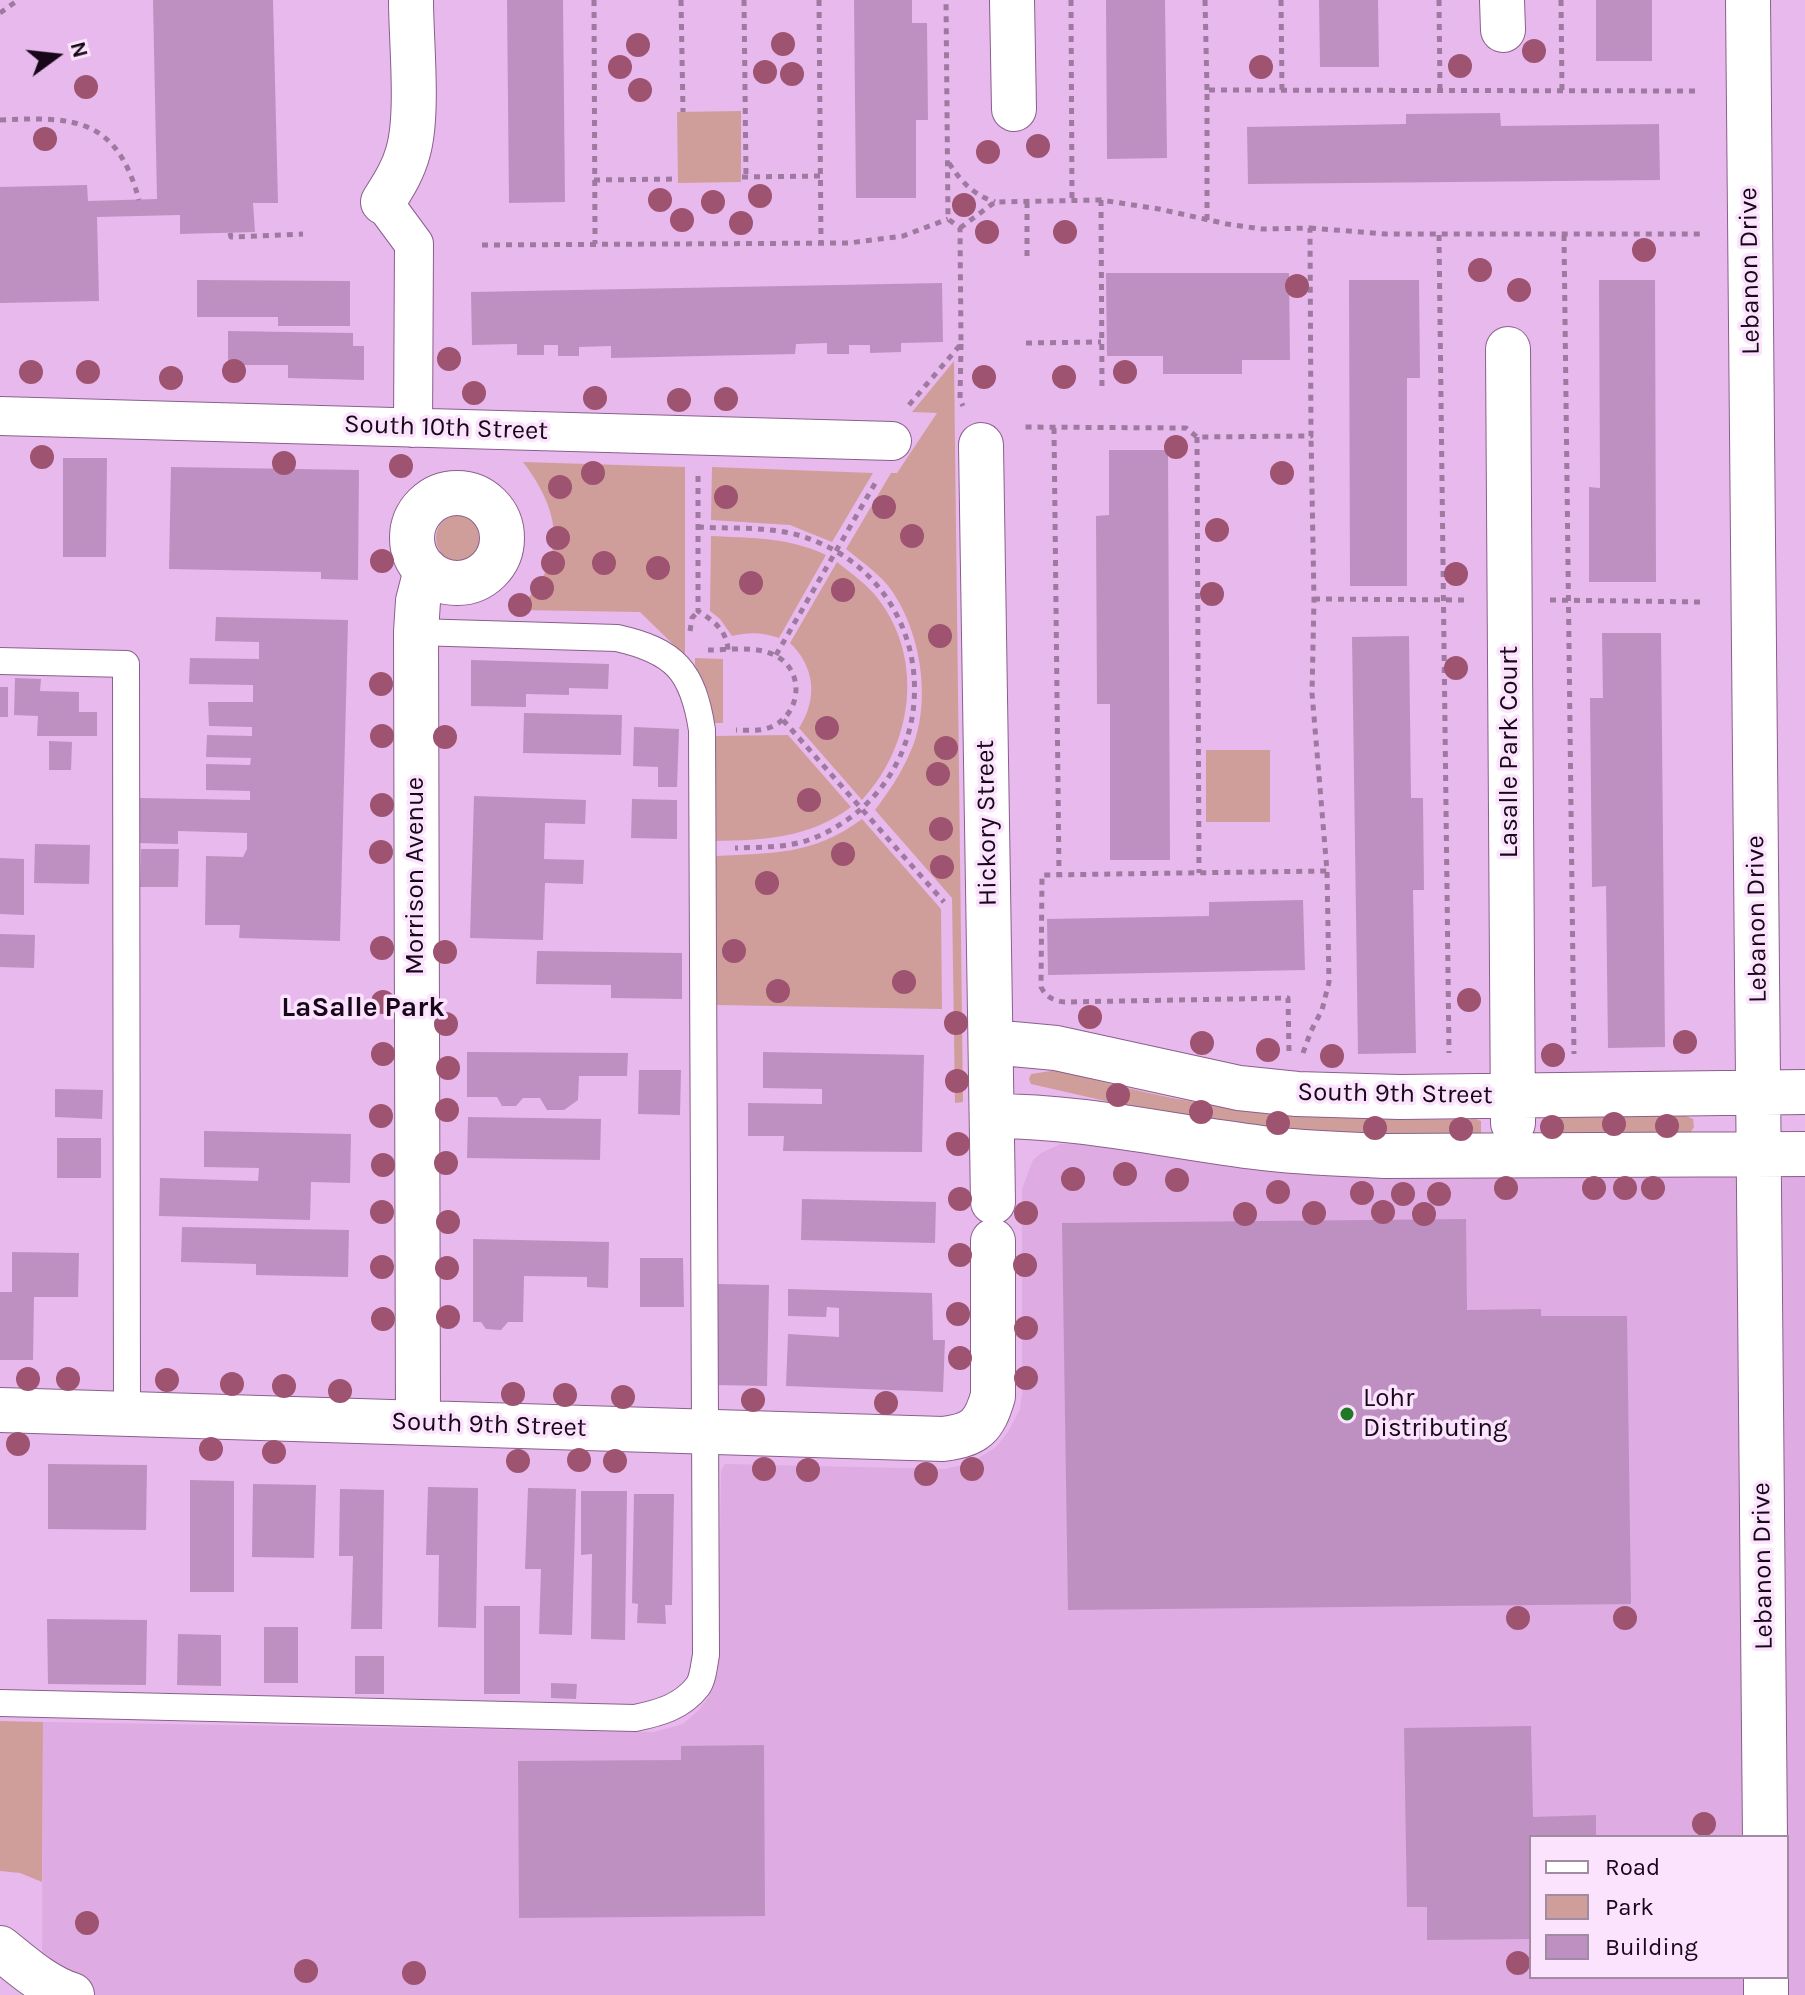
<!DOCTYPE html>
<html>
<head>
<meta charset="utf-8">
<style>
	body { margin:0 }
	#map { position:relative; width:1805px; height:1995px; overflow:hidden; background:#e8b9ec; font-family:Karla,sans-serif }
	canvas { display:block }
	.legend { position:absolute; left:1529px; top:1835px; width:260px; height:144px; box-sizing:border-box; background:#fce3fd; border:2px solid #a08ba2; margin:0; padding:10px 14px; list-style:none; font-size:24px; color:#170719 }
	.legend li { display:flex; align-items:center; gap:16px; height:40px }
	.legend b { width:40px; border:2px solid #a08ba2 }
	.north { position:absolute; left:16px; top:16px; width:80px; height:80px; -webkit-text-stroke:6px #fce3fd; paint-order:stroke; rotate:75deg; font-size:22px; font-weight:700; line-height:32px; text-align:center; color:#170719 }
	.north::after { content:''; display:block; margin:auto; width:28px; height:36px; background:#170719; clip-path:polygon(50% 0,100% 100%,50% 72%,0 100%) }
</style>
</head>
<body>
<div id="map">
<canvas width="1805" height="1995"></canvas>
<ul class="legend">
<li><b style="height:10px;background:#fff"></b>Road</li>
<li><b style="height:22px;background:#d09e9a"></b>Park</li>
<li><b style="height:22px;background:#be90c1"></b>Building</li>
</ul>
<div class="north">N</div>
</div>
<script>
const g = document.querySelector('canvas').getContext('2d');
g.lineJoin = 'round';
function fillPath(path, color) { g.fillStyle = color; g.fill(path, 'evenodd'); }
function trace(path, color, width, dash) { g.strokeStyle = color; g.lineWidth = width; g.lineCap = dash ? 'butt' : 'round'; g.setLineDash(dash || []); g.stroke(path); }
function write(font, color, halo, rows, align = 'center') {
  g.font = font + ' Karla,sans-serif'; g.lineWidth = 7; g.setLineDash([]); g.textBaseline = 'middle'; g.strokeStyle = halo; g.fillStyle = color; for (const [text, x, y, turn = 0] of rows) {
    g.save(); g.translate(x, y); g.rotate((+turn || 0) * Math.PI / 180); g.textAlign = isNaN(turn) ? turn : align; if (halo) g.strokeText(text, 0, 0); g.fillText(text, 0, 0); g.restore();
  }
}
fillPath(new Path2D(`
	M1060 1144H1086L1246 1169 1308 1175 1805 1172V1995H42L43 1722 654 1732 683 1724 699 1710 711 1693 718 1670 721 1470 725 1464 945 1469 971 1463 996 1447 1008 1432 1020 1409 1022 1394V1189L1033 1160 1041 1153ZM1531 1837H1787V1977H1531Z`), '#deabe2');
fillPath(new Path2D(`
	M741 111V182L678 183 677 112Z
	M954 361 963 1102 955 1103 952 898 875 810C891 789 906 766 915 740 930 694 920 632 892 591 880 574 862 562 846 549L891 473H897L937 413 912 412Z
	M523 462 685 467V656L640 612 518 610C566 560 564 516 523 462Z
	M712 467 873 473 832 542 790 525 711 520Z
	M436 538a24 24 0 1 1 48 0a24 24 0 1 1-48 0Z
	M711 536C752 538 788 537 826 555L779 638C762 632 750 632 732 636L720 619 710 611Z
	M837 562C852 574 868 585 879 600 925 661 912 746 862 800L799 728C818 699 815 667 790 643Z
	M695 658 723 659V723H713L709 695 695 665Z
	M788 735 851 807C810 838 765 840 715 841L713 736Z
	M1206 750H1270V822H1206Z
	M862 819 941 909 942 1009 717 1005 716 856C773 853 814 855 862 819Z
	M1057 1070C1097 1080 1136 1091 1177 1099 1275 1116 1376 1121 1476 1119L1481 1121V1136L1305 1133 1123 1105 1031 1084 1029 1079 1031 1074Z
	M1681 1114 1693 1119 1694 1127 1690 1133 1555 1137 1545 1133 1543 1125 1547 1118 1556 1116Z
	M0 1721 43 1722 42 1882 20 1873 0 1871Z`), '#d09e9a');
fillPath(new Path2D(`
	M153 0H273L278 203H253L255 232 180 234V215L97 217 99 301 0 303V187L87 185 88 201 157 199Z
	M507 0H563L565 202 509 203Z
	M854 0H912V23H927L928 120H916V198H856Z
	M1106 0H1165L1167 158 1107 159Z
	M1319 0H1378L1379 67H1320Z
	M1596 0H1652V61H1596Z
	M1500 113 1501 126 1659 124 1660 180 1248 184 1247 127 1406 124V114Z
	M1106 273H1289L1290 360H1242V374H1163V356H1107Z
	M197 280 350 281V326H278V317H197Z
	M1349 280H1419L1420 378H1407V586H1350Z
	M1599 280H1655L1656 582H1589V487L1600 488Z
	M942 283 943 342 901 343V352L870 353V345H849V354H827V343L796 344 795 354 611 358V346L579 347V356H558V345H544V355H517V344L472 345 471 292Z
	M228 331 353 333V346H364V380L288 378V365H228Z
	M1109 450H1168L1170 860H1110V704H1097L1096 516 1109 515Z
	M63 458H107L106 557H63Z
	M171 467 359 470 358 580 321 579V572L169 569Z
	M216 617 348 620 340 941 239 938 240 925H205L206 856 243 857 247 849V833L178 831V844L139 843 140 798 250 800V791L206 790V764L250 765 251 758 206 757 207 735 252 736V727L209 726 208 702H253V685L189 684 190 658 259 659V642L215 641Z
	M1602 633H1661L1665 1047 1608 1048 1606 886 1592 887 1590 698H1603Z
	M1409 636 1411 798H1423L1424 890H1413L1416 1053 1358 1054 1352 637Z
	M471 660 609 664 608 689 569 688V695L526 694V707L471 706Z
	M15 678 41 679 40 691 79 692V712H97V736H37L38 716 14 715Z
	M0 687H8V717H0Z
	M524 713 622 715 621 755 523 753Z
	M634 727 679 729 677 787H658V767L633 766Z
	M49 741 72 742 71 770H49Z
	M474 796 586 800 585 824 545 823 544 859 584 860 583 884 545 883 543 940 470 938Z
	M632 799 677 800V839L631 838Z
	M35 844 90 845 89 884 34 883Z
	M141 849H179L178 887H140Z
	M0 858 24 859V915L0 914Z
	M1303 900 1305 970 1048 975 1047 919 1209 916V902Z
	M0 934 35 935 34 968 0 967Z
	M537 951 682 953V999L611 998V985L536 984Z
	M467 1052 628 1053 627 1076H579L578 1100 564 1110H547L540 1098H523L516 1106H502L497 1097H467Z
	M763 1052 924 1055 922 1152 783 1151 784 1136H748V1103L822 1104V1089L763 1088Z
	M639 1070H681L680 1115 638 1114Z
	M55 1089 103 1090 102 1119 55 1117Z
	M468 1117 601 1119 600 1160 467 1158Z
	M204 1131 351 1134 350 1183 311 1182 310 1220 159 1216 160 1178 258 1181 259 1168 204 1167Z
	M57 1138H101V1178H57Z
	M802 1199 936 1202 935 1243 801 1240Z
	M1466 1219 1467 1310 1541 1309V1316H1627L1631 1604 1068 1610 1062 1223Z
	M182 1227 349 1230 348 1277 256 1275V1264L181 1262Z
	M473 1239 609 1242 608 1288 587 1287V1277L524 1276 523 1322H508L501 1330 486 1329 481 1322H473Z
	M12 1252 79 1253 78 1297H34L33 1360H0V1292H12Z
	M640 1258H683L684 1307H640Z
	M718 1284 769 1285 767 1386 716 1385Z
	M788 1289 932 1293 933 1340H945L943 1392 786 1386 788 1334 839 1337V1308L827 1307 826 1317 788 1316Z
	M48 1464 147 1465 146 1530 48 1529Z
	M190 1480 234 1481V1592H190Z
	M253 1484 316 1485 314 1558 252 1557Z
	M428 1487 478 1488 476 1628 438 1627 439 1555H426Z
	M528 1488 576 1489 572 1635 539 1634 541 1569H525Z
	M340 1489 384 1490 382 1629H351L353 1556H339Z
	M581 1491H627L625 1640 591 1639 592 1554 581 1555Z
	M634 1494H674L672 1605H665L666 1624 637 1623 638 1604 632 1603Z
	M484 1606H520V1694H484Z
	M47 1619 147 1620 146 1685 48 1684Z
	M264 1627H298V1683H264Z
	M178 1634 221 1635V1686L177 1685Z
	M355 1656H384V1694H355Z
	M551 1683 577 1684 576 1699 551 1698Z
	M1531 1726 1533 1817 1596 1815V1837H1531V1939L1427 1940V1907H1407L1404 1728Z
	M764 1745 765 1916 519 1918 518 1761 681 1760V1746Z`), '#be90c1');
const service = new Path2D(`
	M0 661 126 664 127 1413
	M0 1703 635 1718C659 1713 682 1707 698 1686 703 1679 704 1665 706 1655L702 730C693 671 675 651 617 638L416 632`);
const pedestrian = new Path2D(`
	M383 202 414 244 413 428
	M0 416 892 441`);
const minor = new Path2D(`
	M1012 0 1014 109
	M1502 0 1503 30
	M1748 0 1765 1837
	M383 202C393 186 403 171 408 152 419 114 411 41 411 0
	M1508 349 1513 1123
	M981 445 993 1202
	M412 538a45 45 0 1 1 90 0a45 45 0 1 1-90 0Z
	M991 1042 1056 1048 1239 1088 1297 1094 1400 1097 1805 1092
	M992 1116C1084 1116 1171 1137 1262 1148 1303 1153 1344 1154 1385 1156L1805 1154
	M0 1410 943 1439C975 1435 984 1427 993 1396V1241
	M418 1423 416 632 418 601 426 570
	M0 1948C23 1966 44 1986 72 1995
	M1766 1977V1995`);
trace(service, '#8a5f8d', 28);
trace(pedestrian, '#8a5f8d', 40);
trace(minor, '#8a5f8d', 46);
trace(new Path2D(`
	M594 0 595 244
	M681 0 683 112
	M744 0 746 177
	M819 0 821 243
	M1071 0 1072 200
	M1205 0 1207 90
	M1281 0 1282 91
	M1439 0 1440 91
	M1561 0 1562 91
	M0 13 18 0
	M0 120C76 116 117 119 139 200
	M949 163C961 182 974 195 995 202
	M742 177 821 176
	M594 180 678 179
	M1101 200 1102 389
	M1207 220V90L1698 91
	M960 228 995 202 1101 200 1159 209 1227 224 1262 229 1310 228 1311 436 1197 437 1186 428 1021 427
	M1310 228 1386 234H1700
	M230 233 231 237 303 234
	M1439 235 1449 1053
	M1564 235 1574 1054
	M482 245 849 243 903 236 948 219
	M1027 256V202
	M1026 343 1101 342
	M961 344 960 400 963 406
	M909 405 961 344 960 228 948 219 946 0
	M1054 428 1059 875
	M1197 437 1199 873
	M698 476V611C714 621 727 631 728 650
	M698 527C732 529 769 526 801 536 946 581 954 780 814 838 789 848 761 847 735 848
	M1314 599 1469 600
	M1550 600 1701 602
	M690 631 692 618 698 611
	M708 650C729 650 757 645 776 656 805 671 801 713 773 726 762 732 748 730 736 730
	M776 655 877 480
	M783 720 944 902
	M1289 1051 1288 998 1065 1002C1054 1001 1046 997 1041 987L1042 875 1327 871
	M1303 1053 1311 1031 1322 1010 1329 982 1327 871 1312 693 1314 599 1311 436`), '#9e7aa1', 5, [6, 6]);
trace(service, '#fff', 26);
trace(pedestrian, '#fff', 38);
trace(minor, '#fff', 44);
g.fillStyle = '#9e5370';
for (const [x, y] of [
	[783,44],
	[638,45],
	[1534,51],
	[1460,66],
	[620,67],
	[1261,67],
	[765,72],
	[792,74],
	[86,87],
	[640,90],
	[45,139],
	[1038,146],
	[988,152],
	[760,196],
	[660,200],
	[713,202],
	[964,205],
	[682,220],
	[741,223],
	[987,232],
	[1065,232],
	[1644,250],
	[1480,270],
	[1297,286],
	[1519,290],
	[449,359],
	[234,371],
	[31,372],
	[88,372],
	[1125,372],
	[984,377],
	[1064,377],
	[171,378],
	[474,393],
	[595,398],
	[726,399],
	[679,400],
	[1176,447],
	[42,457],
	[284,463],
	[401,466],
	[593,473],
	[1282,473],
	[560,487],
	[726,497],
	[884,507],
	[1217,530],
	[912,536],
	[558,538],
	[382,561],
	[553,563],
	[604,563],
	[658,568],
	[1456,574],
	[751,583],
	[542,588],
	[843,590],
	[1212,594],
	[520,605],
	[940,636],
	[1456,668],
	[381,684],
	[827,728],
	[382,736],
	[445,737],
	[946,748],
	[938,774],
	[809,800],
	[382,805],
	[941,829],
	[381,852],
	[843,854],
	[942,867],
	[767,883],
	[382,948],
	[734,951],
	[445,952],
	[904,982],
	[778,991],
	[1469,1000],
	[383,1002],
	[1090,1017],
	[956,1023],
	[446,1024],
	[1685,1042],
	[1202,1043],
	[1268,1050],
	[383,1054],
	[1553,1055],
	[1332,1056],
	[448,1068],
	[957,1081],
	[1118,1095],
	[447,1110],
	[1201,1112],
	[381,1116],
	[1278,1123],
	[1614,1124],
	[1667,1126],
	[1552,1127],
	[1375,1128],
	[1461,1129],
	[958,1144],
	[446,1163],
	[383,1165],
	[1125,1174],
	[1073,1179],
	[1177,1180],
	[1506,1188],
	[1594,1188],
	[1625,1188],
	[1653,1188],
	[1278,1192],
	[1362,1193],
	[1403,1194],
	[1439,1194],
	[960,1199],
	[382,1212],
	[1383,1212],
	[1026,1213],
	[1314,1213],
	[1245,1214],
	[1424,1214],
	[448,1222],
	[960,1255],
	[1025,1265],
	[382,1267],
	[447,1268],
	[958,1314],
	[448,1317],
	[383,1319],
	[1026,1328],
	[960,1358],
	[1026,1378],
	[28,1379],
	[68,1379],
	[167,1380],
	[232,1384],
	[284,1386],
	[340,1391],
	[513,1394],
	[565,1395],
	[623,1397],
	[753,1400],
	[886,1403],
	[18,1444],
	[211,1449],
	[274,1452],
	[579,1460],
	[518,1461],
	[615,1461],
	[764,1469],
	[972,1469],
	[808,1470],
	[926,1474],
	[1518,1618],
	[1625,1618],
	[1704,1824],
	[87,1923],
	[1518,1963],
	[306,1971],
	[414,1973]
]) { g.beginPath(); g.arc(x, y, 12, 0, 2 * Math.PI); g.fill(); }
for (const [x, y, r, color] of [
	[1347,1414,8,"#1e7826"]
]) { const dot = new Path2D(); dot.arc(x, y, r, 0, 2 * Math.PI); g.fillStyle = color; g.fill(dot); trace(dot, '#fce3fd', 3); }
write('26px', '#170719', '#fce3fd', [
	["Lebanon Drive",1750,271,-91],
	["South 10th Street",446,428,2],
	["Lasalle Park Court",1510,752,-90],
	["Hickory Street",987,823,-91],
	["Morrison Avenue",416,876,-90],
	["Lebanon Drive",1757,919,-91],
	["South 9th Street",1395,1094,1],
	["South 9th Street",489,1425,2],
	["Lebanon Drive",1763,1566,-91]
]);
write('26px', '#170719', '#fce3fd', [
	["Lohr",1363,1399],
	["Distributing",1363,1429]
], 'left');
write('bold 28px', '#170719', '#fce3fd', [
	["LaSalle Park",363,1008]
]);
</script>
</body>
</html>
